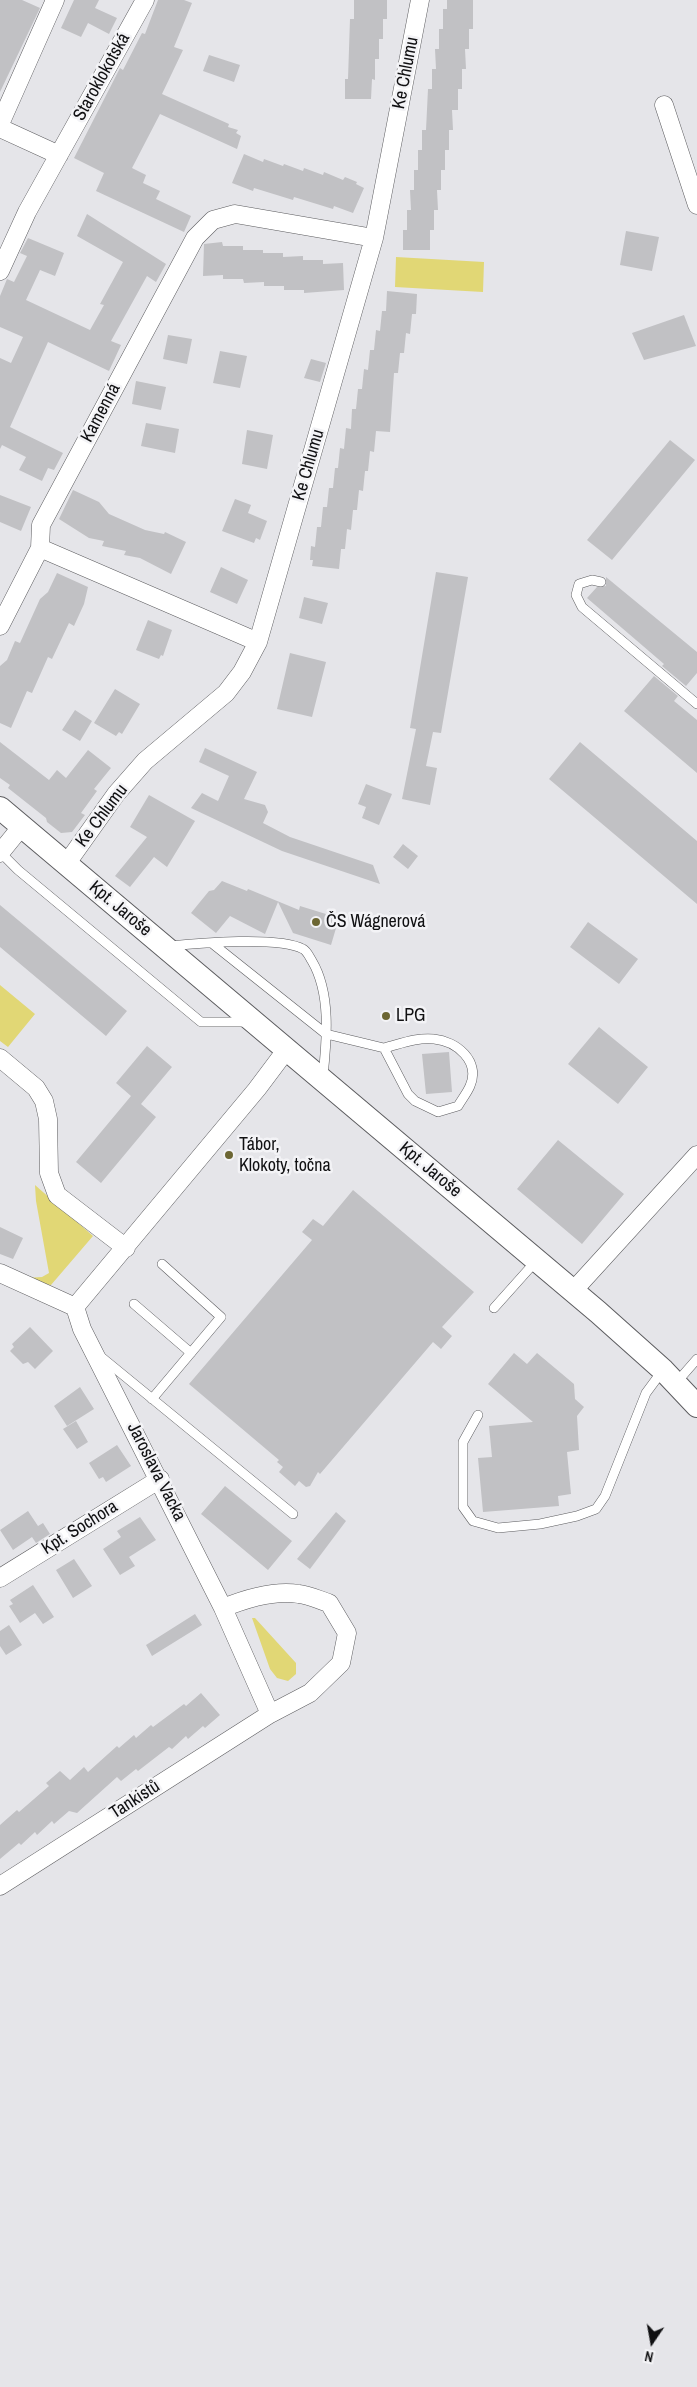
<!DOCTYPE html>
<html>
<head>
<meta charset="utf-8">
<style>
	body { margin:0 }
	#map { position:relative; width:697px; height:2387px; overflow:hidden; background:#e5e5e9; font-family:"Archivo Narrow",sans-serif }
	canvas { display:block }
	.north { position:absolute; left:627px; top:2317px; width:50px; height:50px; -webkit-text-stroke:4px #f3f3f6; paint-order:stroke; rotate:192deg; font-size:14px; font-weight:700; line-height:20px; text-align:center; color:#101012 }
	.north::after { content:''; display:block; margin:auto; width:18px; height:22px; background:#101012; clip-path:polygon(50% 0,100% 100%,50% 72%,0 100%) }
</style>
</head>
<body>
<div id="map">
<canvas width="697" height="2387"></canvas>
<div class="north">N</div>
</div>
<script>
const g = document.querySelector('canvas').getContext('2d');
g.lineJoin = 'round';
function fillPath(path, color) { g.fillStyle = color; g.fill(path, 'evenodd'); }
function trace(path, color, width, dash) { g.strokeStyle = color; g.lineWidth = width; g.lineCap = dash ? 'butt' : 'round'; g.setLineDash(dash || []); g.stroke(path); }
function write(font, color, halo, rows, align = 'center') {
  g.font = font + ' "Archivo Narrow",sans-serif'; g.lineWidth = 5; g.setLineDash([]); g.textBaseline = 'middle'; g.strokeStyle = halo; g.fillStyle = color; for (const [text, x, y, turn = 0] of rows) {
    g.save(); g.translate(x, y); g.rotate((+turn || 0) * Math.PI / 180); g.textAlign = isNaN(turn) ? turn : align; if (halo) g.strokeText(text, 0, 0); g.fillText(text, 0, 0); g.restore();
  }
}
fillPath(new Path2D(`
	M396 257 484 262 483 292 395 287Z
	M0 985 35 1014 8 1047 0 1041Z
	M35 1185 93 1236 51 1285 37 1283 26 1278 42 1277 49 1273 36 1201Z
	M252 1618H255L296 1663V1674L288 1681 277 1678 270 1669Z`), '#e1d775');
fillPath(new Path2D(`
	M0 0H22L40 8 0 92Z
	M74 0H99L95 8 117 18 109 34 88 23 81 37 61 28Z
	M158 0H184L192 3 174 47 183 50 162 94 229 124 228 127 238 130 236 133 241 136 237 149 160 114 132 168 146 175 143 183 160 191 156 199 191 216 184 232 96 191 104 173 74 158 120 68 123 70 142 33 145 34Z
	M354 0H387V19H383V39H379V59H375V80L372 79 371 99H345V79H348L350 19H354Z
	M447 0H473V29H469V49H465L466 69H462V89H458V110H452L453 130H449V150H445V170H441V190H437L438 210H434V230H430V250H403V230H407V210H411L410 190H414V170H418V150H422V130H426L428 89H432V69H436L435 49H439V29H443V9H447Z
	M209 55 240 65 234 82 203 71Z
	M244 154 263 162 264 159 283 166 284 164 303 171 304 168 323 175 324 172 343 180 345 177 357 182 356 184 364 188 353 213 334 206 333 209 294 197 293 200 254 188 253 191 232 183Z
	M87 214 166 264 156 282 147 276 111 341 121 345 109 371 48 342 10 427 63 453 54 470 48 468 42 481 19 470 26 457 2 445 0 449V358L11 363 23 337 0 327V296L7 279 14 282 27 256 20 253 28 238 64 253 55 276 40 270 26 300 90 330 104 305 100 304 123 262 77 236Z
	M626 231 659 237 652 271 620 265Z
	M222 242 223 246H243V250H263V253H283V257L303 256V260H323V264L343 263 344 290 304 293V290H284V286H264V282L244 283 243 279H223V275L203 276 204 244Z
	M387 291 417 294 416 314H412L410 334 406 333 404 353H400L398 373H394L390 432 376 431 374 452 370 451 368 471H365L363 491 359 490 357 510H353L351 530 347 529 345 549H341L339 569 312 566 313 560H310L311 546 315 547 317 527H321L323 507H327L329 488H333L335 468H338L340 448 344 449 346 428 351 429 352 409H356L358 389H362L364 369 368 370 370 350H374L376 330 380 331 382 311H386Z
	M684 315 696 346 644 360 632 333Z
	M168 335 192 339 187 364 163 359Z
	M220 351 247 356 240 388 213 383Z
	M311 359 326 363 320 382 304 378Z
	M136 381 166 387 161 410 132 404Z
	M146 423 179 429 175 453 141 446Z
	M247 430 273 435 267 469 242 464Z
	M670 440 695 460 612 560 587 540Z
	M73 490 99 502 109 514 145 530 164 534 165 532 186 542 171 574 140 558 124 555 126 551 102 546 104 541 89 538 59 519Z
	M0 495 31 507 21 531 0 522Z
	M235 499 251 505 248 513 267 521 260 540 256 538 254 543 222 531Z
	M221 567 248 580 237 604 210 592Z
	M436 572 468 577 441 733 433 732 426 766 437 768 430 805 402 799 416 729 410 728Z
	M57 573 88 587 84 604 74 626 69 623 52 659 48 657 32 693 27 691 11 728 0 723V666L7 660 15 641 20 643 40 599 48 592Z
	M606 577 697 652V673L686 686 662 666 664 664 587 598 597 587 606 586Z
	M304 597 328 603 322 624 299 618Z
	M148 620 172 630 163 656 161 655 159 659 136 650Z
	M290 653 326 662 312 717 277 709Z
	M654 676 678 696 674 701 697 720V773L624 711Z
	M115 689 140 704 122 734 119 732 116 736 94 723Z
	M75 710 92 721 80 741 62 730Z
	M0 742 49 780 57 770 66 778 88 750 111 768 94 789 97 791 81 813 85 815 72 832 61 833 47 822 46 818 8 788 10 785 0 778Z
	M580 742 697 841V904L549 779Z
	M205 748 257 772 244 799 265 805 268 812 263 823 290 837 373 865 380 884 282 851 191 808 202 793 218 801 229 776 199 762Z
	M366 784 392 794 379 825 362 818 366 807 358 804Z
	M149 795 195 821 167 867 154 857 130 887 115 876 147 837 130 827Z
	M403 844 418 856 408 869 393 857Z
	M222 881 247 891 248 889 299 910 300 906 339 918 331 945 293 933 278 902 265 934 230 916 216 933 191 913 209 891 214 890Z
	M0 905 127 1011 106 1036 0 947Z
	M588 922 638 959 619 984 570 947Z
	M599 1027 648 1067 618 1104 568 1064Z
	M147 1046 172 1067 141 1104 156 1117 101 1183 76 1162 131 1096 116 1083Z
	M449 1052 452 1092 426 1094 422 1054Z
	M558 1140 624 1194 582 1244 517 1189Z
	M353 1190 474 1292 442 1327 452 1336 441 1349 433 1342 320 1474 318 1472 310 1486 306 1487 299 1481 295 1486 279 1472 283 1467 277 1462 279 1460 189 1384 312 1240 302 1232 313 1219 323 1226Z
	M0 1227 23 1238 13 1259 0 1254Z
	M30 1327 53 1351 35 1369 28 1362 23 1364 10 1351 14 1347 12 1344Z
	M514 1353 527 1364 537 1353 574 1384 575 1399 584 1407 577 1416 579 1450 567 1452 571 1494 558 1496 559 1506 483 1512 478 1458 492 1457 489 1426 533 1422 488 1384Z
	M80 1387 94 1409 67 1426 54 1406Z
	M76 1421 88 1442 77 1449 63 1429Z
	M117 1445 131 1466 106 1482 103 1477 99 1479 89 1463Z
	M225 1486 292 1541 268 1570 201 1514Z
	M28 1511 38 1526 43 1523 50 1534 36 1543 32 1537 13 1550 0 1530Z
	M336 1512 346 1521 310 1569 297 1559Z
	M140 1517 156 1540 129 1557 135 1566 120 1575 103 1549 121 1537 117 1531Z
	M74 1559 92 1586 73 1598 56 1570Z
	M33 1585 54 1617 43 1624 35 1613 20 1623 9 1606 13 1604 10 1600Z
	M195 1614 202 1625 152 1656 146 1645Z
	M9 1625 22 1645 6 1655 0 1646V1631Z
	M201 1693 220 1715 205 1728 203 1726 188 1739 186 1736 172 1749 169 1747 138 1771 136 1769 121 1781 117 1777 77 1813 69 1811 54 1824 52 1821 37 1835 35 1832 21 1845 19 1843 0 1859V1825L17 1810 19 1812 49 1786 46 1783 60 1771 70 1780 84 1767 88 1772 117 1746 119 1748 134 1735 136 1738 151 1725 153 1727 184 1704 186 1706Z`), '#c1c1c4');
const service = new Path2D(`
	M601 582 592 580 579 584 576 595 582 607 697 704
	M0 852 18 870 201 1022H248
	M213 944 326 1034 384 1048 408 1094 415 1101 438 1112 458 1106C462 1099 467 1093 470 1086 481 1061 456 1041 434 1039 417 1037 400 1044 384 1048
	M170 946C199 943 280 936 303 949 307 951 309 956 312 961 331 993 327 1039 323 1076
	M134 1304 191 1353
	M494 1308 536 1261
	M100 1356 293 1514
	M676 1383 697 1359
	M152 1399 221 1317 162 1264
	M478 1415 463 1442V1507L473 1521 498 1528 540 1524 577 1516 596 1509 605 1496 646 1393 663 1370`);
const minor = new Path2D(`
	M664 105 697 205
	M0 124 55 0
	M0 128 59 155
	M0 271 27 212 145 0
	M0 626 40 548
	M258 642 40 548 41 525 195 238 213 220 235 214 374 238
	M0 853 22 826
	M67 863 116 794 145 761 226 693 242 672 258 642 374 238 420 0
	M0 1058 36 1088 44 1101 48 1119 49 1173 57 1195 126 1248
	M0 1273 75 1307 82 1329 223 1608 270 1714
	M573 1291 697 1155
	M75 1307 257 1089 287 1049
	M0 1578 160 1479
	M0 1886 270 1714 310 1693 341 1663 347 1633 329 1603C319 1600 309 1595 299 1594 275 1590 245 1599 223 1608`);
const tertiary = new Path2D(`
	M0 808 598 1312 663 1370 697 1406`);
trace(service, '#5c5c5f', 10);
trace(minor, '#5c5c5f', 19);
trace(tertiary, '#5c5c5f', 24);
trace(service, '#fff', 9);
trace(minor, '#fff', 18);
trace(tertiary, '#fff', 22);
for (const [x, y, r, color] of [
	[316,922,5,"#6c6633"],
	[386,1016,5,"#6c6633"],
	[229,1155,5,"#6c6633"]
]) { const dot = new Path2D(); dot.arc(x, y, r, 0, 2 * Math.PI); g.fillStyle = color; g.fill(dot); trace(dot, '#f3f3f6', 2); }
write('18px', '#101012', '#f3f3f6', [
	["Ke Chlumu",406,73,-79],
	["Staroklokotská",102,77,-61],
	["Kamenná",101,413,-62],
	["Ke Chlumu",309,465,-74],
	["Ke Chlumu",102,816,-53],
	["Kpt. Jaroše",120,909,40],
	["Kpt. Jaroše",430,1170,40],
	["Jaroslava Vacka",156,1472,63],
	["Kpt. Sochora",80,1528,-32],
	["Tankistů",135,1800,-33]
]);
write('18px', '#101012', '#f3f3f6', [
	["ČS Wágnerová",326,922],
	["LPG",396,1016],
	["Tábor,",239,1145],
	["Klokoty, točna",239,1166]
], 'left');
</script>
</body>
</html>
